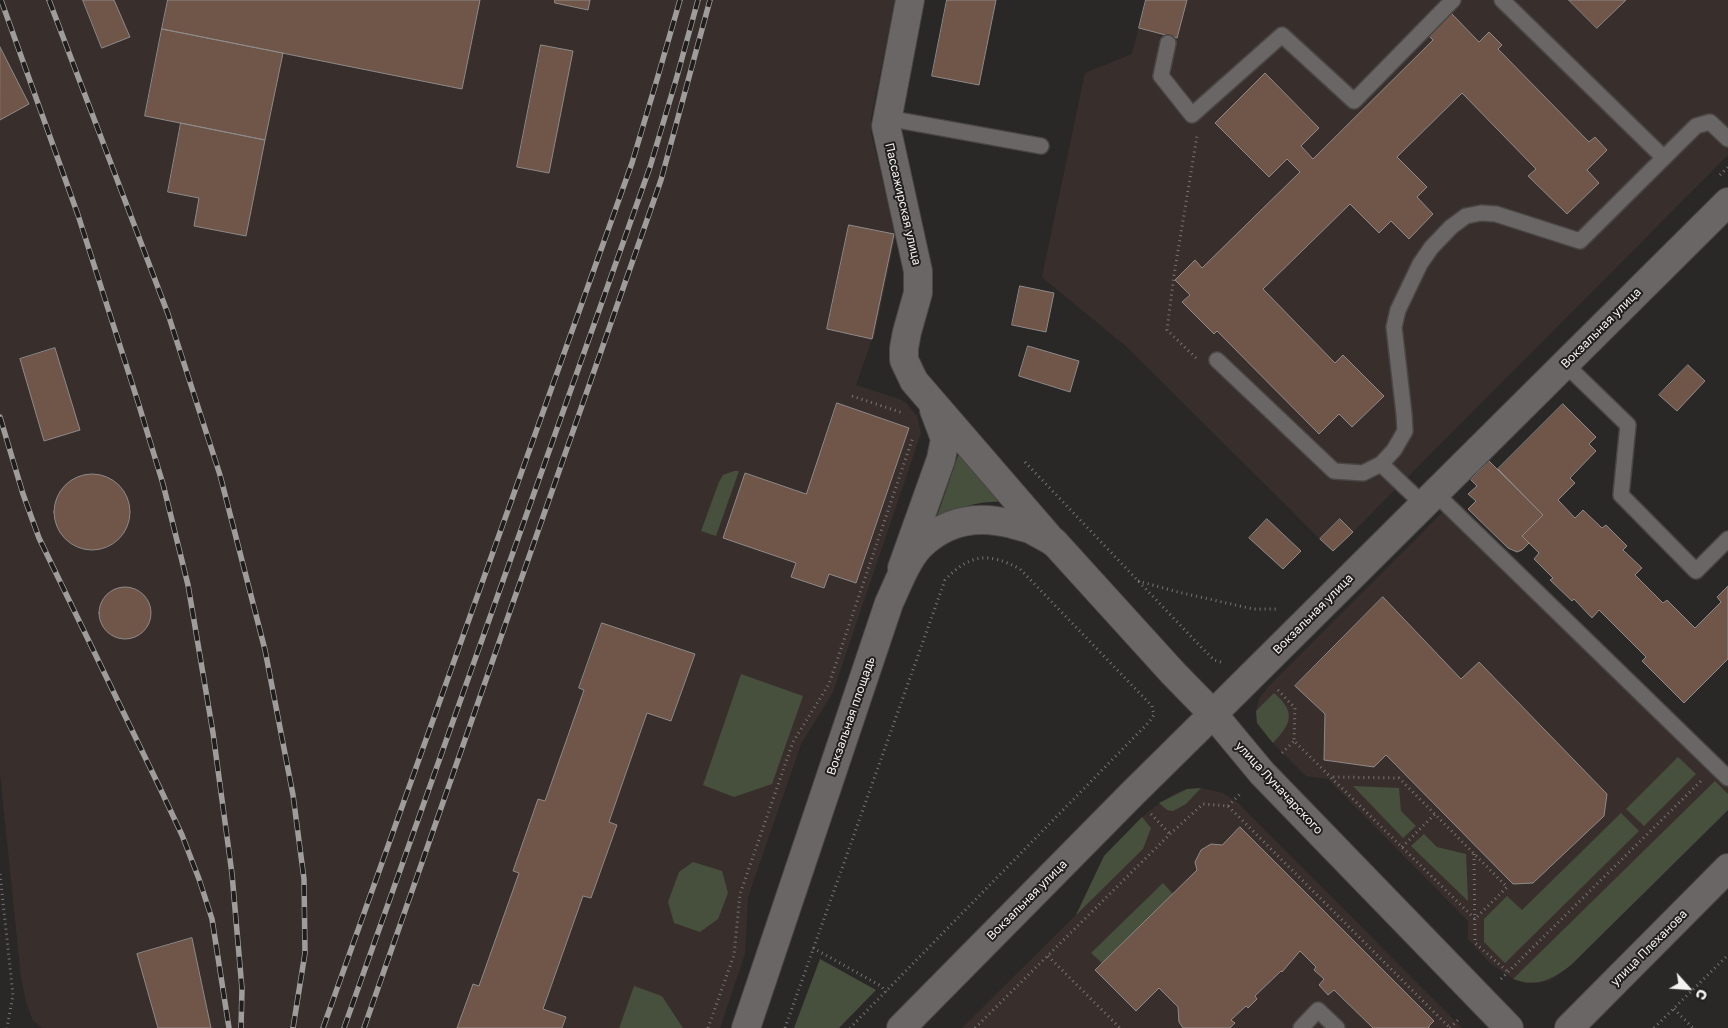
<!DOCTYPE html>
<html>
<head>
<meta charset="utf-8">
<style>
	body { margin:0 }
	#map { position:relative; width:1728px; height:1028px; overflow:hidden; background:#2a2826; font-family:"Golos Text",sans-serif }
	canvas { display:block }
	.north { position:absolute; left:1663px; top:963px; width:50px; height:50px; -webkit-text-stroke:4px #201e1d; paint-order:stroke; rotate:116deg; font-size:14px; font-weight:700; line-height:20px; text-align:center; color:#f4f3f2 }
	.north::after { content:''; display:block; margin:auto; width:18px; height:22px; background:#f4f3f2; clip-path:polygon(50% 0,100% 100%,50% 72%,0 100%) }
</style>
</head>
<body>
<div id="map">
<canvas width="1728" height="1028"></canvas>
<div class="north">С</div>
</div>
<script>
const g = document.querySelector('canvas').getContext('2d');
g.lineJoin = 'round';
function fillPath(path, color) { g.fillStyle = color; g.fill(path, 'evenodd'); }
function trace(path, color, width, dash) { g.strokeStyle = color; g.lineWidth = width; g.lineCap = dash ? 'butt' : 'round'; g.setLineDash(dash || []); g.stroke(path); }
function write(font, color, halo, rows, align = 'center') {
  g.font = font + ' "Golos Text",sans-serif'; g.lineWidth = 4; g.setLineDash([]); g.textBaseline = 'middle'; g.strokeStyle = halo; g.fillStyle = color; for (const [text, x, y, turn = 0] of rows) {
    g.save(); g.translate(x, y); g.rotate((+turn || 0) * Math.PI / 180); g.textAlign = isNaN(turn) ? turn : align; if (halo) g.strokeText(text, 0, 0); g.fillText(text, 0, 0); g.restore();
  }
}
fillPath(new Path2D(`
	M0 0H895L871 118V134L896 234 874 339H872L856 385 902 400 907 404 917 416 921 433 833 692 801 744 748 897 745 954 720 1028H683L662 996 634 987 619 1028H562L566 1017 543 1009 583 896 591 898 617 825 609 822 647 713 671 721 695 655 602 623 579 688 584 690 545 801 538 799 513 870 519 873 479 986 473 984 457 1028H43L33 1021 26 1002 21 977 0 773ZM837 403 909 428 856 583 829 574 823 588 791 577 796 563 723 538 745 473 806 494Z
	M1146 0H1728V155L1353 532 1340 519 1320 539 1128 348 1042 277 1085 73 1132 54Z
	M1448 507 1728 778V810L1572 964 1551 980 1539 983H1525L1513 979 1490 963 1468 939V921L1328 779 1306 776 1269 739 1257 723 1256 711 1259 699 1268 687Z
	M1201 788 1223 793 1238 803 1462 1028H962L1076 915 1104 856 1142 817 1160 803 1174 794 1187 789Z`), '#382f2c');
fillPath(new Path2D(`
	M960 450 1010 502C976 501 961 505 934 525Z
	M734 471H739L716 536 701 531 719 482 723 475Z
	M741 674 803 696 772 784 734 797 703 785Z
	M1274 693C1296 712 1292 723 1273 743L1257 723 1256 711Z
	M1678 757 1696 774 1644 826 1626 809Z
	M1715 781 1728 794V810L1572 964C1554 979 1537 988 1513 979Z
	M1353 786 1399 788 1401 811 1416 826 1403 838Z
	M1201 788 1186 804 1173 811 1167 810 1159 803 1187 789Z
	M1621 813 1639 831 1505 963 1484 942V919L1507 896 1522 910Z
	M1142 817 1151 828 1143 849 1076 915 1104 856Z
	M1424 834 1437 847 1466 854 1468 901 1411 846Z
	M693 862 722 871 728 893 718 919 700 932 674 923 668 902 679 872Z
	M1163 883 1173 894 1102 963 1091 953Z
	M820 959 876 990 839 1028H794Z
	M634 986 662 996 683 1028H619Z`), '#46503c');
const building = new Path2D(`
	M83 0H114L130 37 102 48Z
	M168 0H480L462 89 162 29Z
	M555 0H590L588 10 555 3Z
	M947 0H996L979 85 932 76Z
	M1146 0H1187L1177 38 1139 28Z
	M1569 0H1626L1597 28Z
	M1451 13 1479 42 1489 32 1502 45 1498 49 1589 142 1595 137 1607 150 1587 170 1599 183 1567 214 1528 176 1536 169 1462 93 1397 157 1427 187 1417 197 1433 214 1409 239 1391 221 1379 233 1350 204 1263 289 1335 363 1343 355 1384 396 1352 427 1339 414 1319 434 1217 331 1214 334 1182 302 1190 295 1175 280 1195 260 1202 268 1300 172 1287 159 1269 177 1215 123 1265 73 1319 128 1301 146 1313 159 1433 40 1428 35Z
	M162 29 283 53 265 140 145 116Z
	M541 45 573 51 549 173 517 167Z
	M0 47 29 104 0 120Z
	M181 123 265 140 246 236 194 226 199 198 168 192Z
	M849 225 894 234 872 339 827 329Z
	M1020 286 1054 293 1046 332 1012 325Z
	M1028 346 1079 361 1070 392 1019 376Z
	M55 348 80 430 44 441 20 359Z
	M1688 365 1705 381 1677 411 1659 395Z
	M837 403 909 428 856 583 829 574 824 588 791 577 796 563 723 538 745 473 806 494Z
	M1563 404 1596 437 1589 444 1596 451 1570 478 1575 483 1558 500 1575 518 1583 510 1602 528 1606 525 1627 546 1623 550 1642 568 1635 575 1663 603 1667 600 1695 628 1721 602 1717 597 1728 586V659L1684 703 1642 661 1646 657 1599 610 1592 618 1574 599 1572 601 1550 580 1553 578 1534 559 1539 553 1522 536 1543 515 1498 469Z
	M1489 461 1543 515 1522 536 1529 543 1522 550 1517 552 1508 548 1468 509 1476 501 1468 494 1477 486 1471 480Z
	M54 512a38 38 0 1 1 76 0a38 38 0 1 1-76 0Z
	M1267 519 1301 551 1283 569 1249 538Z
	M1340 519 1353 532 1333 551 1320 539Z
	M99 613a26 26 0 1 1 52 0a26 26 0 1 1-52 0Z
	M1383 597 1461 679 1479 662 1607 794 1604 816 1533 883 1513 884 1386 755 1374 767 1324 760 1325 714 1295 686Z
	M602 623 695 654 671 721 647 713 627 770 609 822 617 825 591 898 583 896 543 1009 566 1017 562 1028H457L473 984 479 986 519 873 513 871 538 799 545 801 564 747 584 690 579 688Z
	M1240 827 1434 1021 1429 1026V1028H1373L1334 990 1328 995 1319 985 1324 979 1314 970 1316 967 1300 951 1282 972 1281 971 1255 996 1257 999 1248 1008 1246 1006 1231 1020 1235 1023 1230 1028H1183L1179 1022 1178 1007 1159 988 1136 1011 1095 970 1197 870 1195 862 1201 850 1211 844 1222 845Z
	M192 938 211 1028H158L137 954Z`);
fillPath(building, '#705549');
trace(building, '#8d8a89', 1);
const service = new Path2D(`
	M1502 0 1664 158
	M1168 43 1161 76 1192 115 1282 35 1354 101 1453 0
	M887 118 1041 146
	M1217 360 1334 471 1363 473 1381 464 1394 450 1405 431 1404 414 1394 327 1398 310 1420 264 1431 248 1451 227 1466 216 1481 213 1496 214 1580 241 1696 126 1710 122 1728 139
	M1565 364 1628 425 1621 495 1696 571 1728 539
	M1381 464 1424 505
	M1436 494 1728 778
	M1301 1028 1318 1010 1337 1028`);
const minor = new Path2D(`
	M910 0 886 126 918 271V293L907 332 904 348V360L914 381 1053 542
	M902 568 941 459 945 439 934 410
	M1213 714 1728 202`);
const tertiary = new Path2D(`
	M746 1028 889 603C898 584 906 561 920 546 946 520 978 515 1012 524 1018 526 1025 527 1030 529 1038 533 1046 538 1054 542L1173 673 1213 714 1262 773 1509 1028
	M901 1028 1132 794 1213 714`);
const secondary = new Path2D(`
	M1569 1028 1728 868`);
trace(service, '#494645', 18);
trace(minor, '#494645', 30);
trace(tertiary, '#494645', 30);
trace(secondary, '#494645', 30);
trace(new Path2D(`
	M1720 175 1728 167
	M1196 358 1167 330 1174 275 1197 136
	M852 396 903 413
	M1025 462 1201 647 1214 660 1224 663
	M1138 581 1178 592 1253 609H1279
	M1278 690 1295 708 1294 741 1475 919 1507 887 1399 778 1332 777
	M1282 753 1294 741
	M1228 806 1242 792
	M1151 814 1170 834
	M1402 847 1435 814
	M1474 854 1475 943 1508 972
	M0 874 13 995 7 1028
	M813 948 881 986 886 992
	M1048 956 1120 1028
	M1501 979 1701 781
	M1674 1009 1693 1028
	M708 1028 734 955 740 894 793 742 829 684 913 437
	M785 1028 945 580C969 554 989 552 1020 569L1152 706 1154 715 1150 721 850 1028
	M975 1028 1170 834 1203 804 1228 806 1450 1028
	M1450 1028 1460 1018
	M1654 1028 1728 955`), '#787674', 3, [1, 4]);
trace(service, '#696665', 15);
trace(minor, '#696665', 28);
trace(tertiary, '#696665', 28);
trace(secondary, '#696665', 28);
const rail = new Path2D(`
	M1 0 78 215 138 402 163 484 188 585 213 733 232 874 242 989 241 1028
	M49 0 168 314 220 475 265 650 293 795 304 879 305 953 293 1028
	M0 417 23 494 39 538 159 786 182 835 199 879 212 919 229 1028
	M323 1028 632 163 658 76 680 0
	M344 1028 650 167 676 80 698 0
	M364 1028 661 180 710 0`);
trace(rail, '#9e9d9b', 5.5);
trace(rail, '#201e1d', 4, [11]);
write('12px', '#f4f3f2', '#201e1d', [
	["Пассажирская улица",903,204,77],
	["Вокзальная улица",1601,328,-45],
	["Вокзальная улица",1313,614,-45],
	["Вокзальная площадь",851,716,-71],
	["улица Луначарского",1279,788,47],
	["Вокзальная улица",1027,900,-45],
	["улица Плеханова",1649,948,-45]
]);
</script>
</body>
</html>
